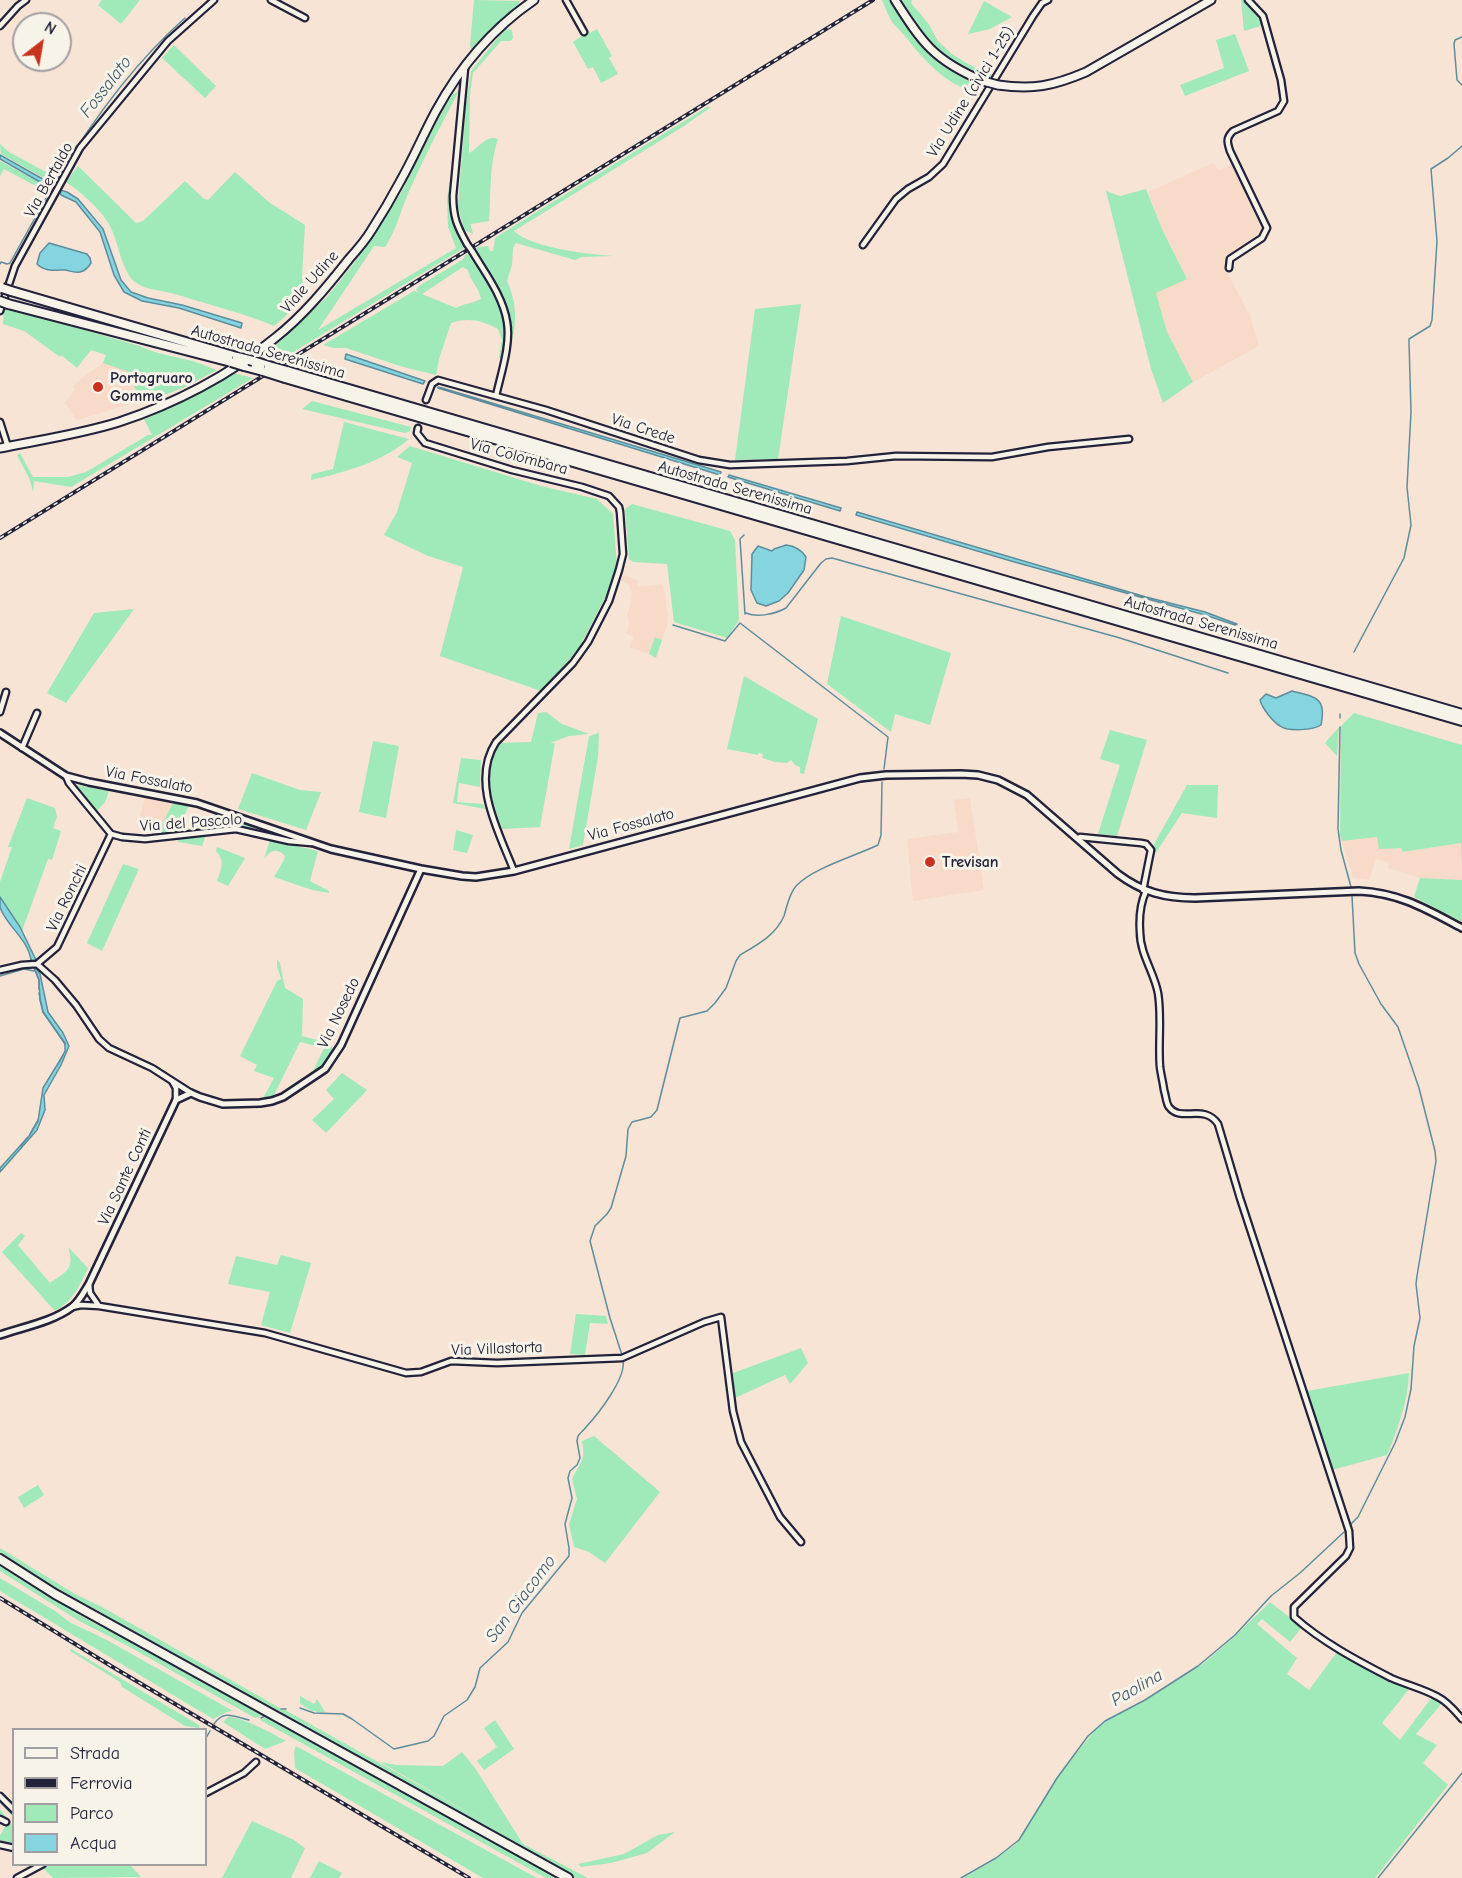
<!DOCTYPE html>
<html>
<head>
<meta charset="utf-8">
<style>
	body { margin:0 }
	#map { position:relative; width:1462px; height:1878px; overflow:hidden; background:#f7e4d5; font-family:"Comic Neue",sans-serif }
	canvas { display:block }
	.legend { position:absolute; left:12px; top:1728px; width:195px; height:138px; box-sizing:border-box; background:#f7f3e8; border:2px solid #a29fa3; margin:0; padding:8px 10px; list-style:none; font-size:18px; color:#22223b }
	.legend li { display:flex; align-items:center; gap:12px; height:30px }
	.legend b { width:30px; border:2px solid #a29fa3 }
	.north { position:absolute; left:12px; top:12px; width:60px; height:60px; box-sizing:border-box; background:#f7f3e8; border:2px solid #a29fa3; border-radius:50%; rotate:31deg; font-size:16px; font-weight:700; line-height:24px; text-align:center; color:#22223b }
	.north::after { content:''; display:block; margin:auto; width:21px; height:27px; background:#c8321e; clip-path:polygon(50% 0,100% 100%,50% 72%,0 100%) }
</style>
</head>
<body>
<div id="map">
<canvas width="1462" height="1878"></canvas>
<ul class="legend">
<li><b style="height:8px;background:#f7f3e8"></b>Strada</li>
<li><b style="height:8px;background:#22223b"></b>Ferrovia</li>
<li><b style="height:16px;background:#a0e9b8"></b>Parco</li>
<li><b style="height:16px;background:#84d5df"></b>Acqua</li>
</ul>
<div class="north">N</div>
</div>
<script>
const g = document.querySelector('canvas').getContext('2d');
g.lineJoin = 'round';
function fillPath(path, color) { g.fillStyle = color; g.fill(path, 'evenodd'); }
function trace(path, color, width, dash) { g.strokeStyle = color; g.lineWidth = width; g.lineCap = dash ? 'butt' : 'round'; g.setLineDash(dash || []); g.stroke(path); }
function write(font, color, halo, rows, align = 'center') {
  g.font = font + ' "Comic Neue",sans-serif'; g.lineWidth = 6; g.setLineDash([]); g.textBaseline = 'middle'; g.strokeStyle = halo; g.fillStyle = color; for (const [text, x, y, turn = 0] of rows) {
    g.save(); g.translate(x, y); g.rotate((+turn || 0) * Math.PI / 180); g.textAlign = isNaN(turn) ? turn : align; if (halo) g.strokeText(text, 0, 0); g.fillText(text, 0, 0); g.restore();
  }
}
fillPath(new Path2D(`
	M1213 163 1219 171 1233 163 1262 231 1225 258 1227 272 1250 316 1259 346 1193 382 1167 332 1156 293 1187 278 1162 229 1148 192Z
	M103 363 129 371 140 401 77 420 64 402 69 398 75 389 73 387 76 383Z
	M624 575 638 581 637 587 663 584 668 616 667 626 662 640 655 637 649 654 629 647 634 637 626 633 630 624 627 616 631 602 632 591 628 584 621 580Z
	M145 798 173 803 157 834 149 835 153 820 140 816Z
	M970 798 984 890 913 901 907 839 958 832 954 800Z
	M1378 837 1403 848V852L1462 843V880L1420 878 1388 868 1389 862 1376 859 1369 880 1353 878 1342 841Z`), '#f7dac8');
fillPath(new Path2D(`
	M102 0H140L121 24 98 5Z
	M474 0 520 1 516 9 473 49H471L470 45Z
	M882 0H890C912 41 937 69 981 86L980 90C953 94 919 55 905 36 901 31 896 27 892 22 888 15 885 7 882 0Z
	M900 0H912L911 3 928 23 938 41 952 54 968 64 993 75 991 79C943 65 924 42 900 0Z
	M1241 0H1245C1249 12 1258 9 1261 26L1244 31Z
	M984 1 1012 17 990 29 968 34Z
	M507 29 512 30 513 38 511 41H501L473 73 470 95 469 153C479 148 486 134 498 139 489 164 491 194 489 221L471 224 470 211 471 226 473 234 464 230 458 206 466 104 471 71 499 36Z
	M597 29 612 56 609 58 618 74 601 83 593 67 588 69 573 42 589 31 590 33Z
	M1235 34 1249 71 1185 96 1180 85 1224 68 1216 40Z
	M174 45 216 86 205 98 162 58Z
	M459 91C442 123 425 155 411 187 401 208 397 229 385 247L374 246 318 330 456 248 448 227 447 200 456 140 451 204 454 225 464 248 282 359 263 352 290 332 327 297 355 262 402 191 446 103 453 94Z
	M707 107H711L684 126 514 231C531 248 588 254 613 256L582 257 575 260 516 243 513 248 512 265 507 281C519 307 516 328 509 354H507L512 334 506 304 476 251 477 247 488 246 490 251H493L495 238 504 232Z
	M0 144 9 152 55 177 51 182 1 154Z
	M0 161 47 186V192L4 169 0 176Z
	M78 166 136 223 143 221 185 181 204 199 208 200 235 172 270 203 305 225 302 276 305 299 274 326C243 313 210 305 178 295 164 290 147 291 135 282 122 272 118 242 111 228 103 211 82 193 66 182Z
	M1146 189 1162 229 1187 279 1156 293 1167 332 1193 382 1163 403 1151 369 1106 191 1120 196Z
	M467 253C480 264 503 307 504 325 505 337 503 347 501 359L499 357 502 340 498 329C482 320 468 317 451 323L439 359 436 375 403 367 346 348H334L323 345 404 297 414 291 419 293 416 290 419 286 462 260ZM463 267 468 270C470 281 479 287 481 299 472 304 464 303 456 308L422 294Z
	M801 304 778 459 735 460 755 309Z
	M4 307 140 346C156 354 168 355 184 359 195 361 206 366 217 370L185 387 141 404 129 372 103 363 106 355 91 350 77 368 61 355 60 357 24 331 3 324Z
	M233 373 253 378 71 487 34 481 33 492 30 480 17 455 20 453 33 477H68L86 472 148 435H152L144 419 205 390Z
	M312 401 411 427 410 431 405 433 302 409Z
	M344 422 409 439C382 462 346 472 311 480L312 474 333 469Z
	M410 446 541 486 597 499 613 514 617 566 609 590 578 650 541 691 440 656 463 567 428 556 384 535 397 512 412 463 397 457Z
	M632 504 730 531 735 540 739 620 727 638 674 622 667 564 633 562 629 559 625 509Z
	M134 609 66 703 47 693 94 613Z
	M841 616 951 653 930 725 895 714 891 732 827 684Z
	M655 637 662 640 656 658 649 654Z
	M744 676 818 719 804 774 800 773V767L795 765 791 760 787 763 775 762 762 758 763 754 759 753 758 755 727 749Z
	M546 712 562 724 589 734 569 736 550 743H555L540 827 502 829C492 800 480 771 498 743L531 742 538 713Z
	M1354 713 1462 745V866L1461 843 1402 852V848L1379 849 1377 837 1342 841 1340 836 1341 726Z
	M1339 727 1337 756 1325 743Z
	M1110 730 1147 740 1117 836 1098 834 1120 765 1100 759Z
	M599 733 598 757 583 845 569 849 589 736Z
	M373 741 399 746 386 818 359 812Z
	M461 758 481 760 480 787 459 783 457 802 483 804 485 809 453 803Z
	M252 773 300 790 321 792 306 830 238 809Z
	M72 784 109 791 105 802 97 811Z
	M1187 785H1218L1217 818 1182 813 1155 854 1153 846Z
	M27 798 55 808 57 817 53 828 61 831 52 860 48 859 22 931 0 897V882L12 847H8Z
	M173 803 189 805 177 832 157 834Z
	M216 813 253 825 252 829 233 827 209 828Z
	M456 830 473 835 467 853 453 850Z
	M206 835 202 846 178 842 177 839Z
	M270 840 318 851 310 881 329 891V893L312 890 274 877 284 860 285 856C276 847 270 851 264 859Z
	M217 847 245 858 228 886 217 881C221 868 226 862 216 851Z
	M123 864 139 869 102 951 87 943Z
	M1420 878 1462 880V922L1414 897Z
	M277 959 280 963 285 988 303 999 302 1036 329 1043 334 1051 325 1066 304 1082 302 1079 313 1071 324 1048 300 1042 273 1097 262 1100 274 1078 254 1071 257 1065 240 1056 277 981 281 979 277 966Z
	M342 1073 367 1090 326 1133 312 1120 334 1099 326 1090Z
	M21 1233 25 1236 18 1245 50 1283C67 1271 75 1269 68 1247L88 1268C80 1286 72 1302 55 1311L2 1252Z
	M281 1255 311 1263 290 1333 261 1325 270 1292 228 1284 236 1256 277 1265Z
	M576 1314 606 1316 608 1324 590 1323 585 1355 570 1354Z
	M801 1348 808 1363 790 1384 785 1375 735 1398 733 1373Z
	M1409 1373C1408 1402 1398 1428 1387 1455L1332 1470 1307 1391Z
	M594 1436 660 1492 605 1563 589 1552 574 1547 569 1524 577 1499 572 1479C580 1463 586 1460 582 1441Z
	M38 1485 44 1495 24 1508 18 1497Z
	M0 1548 75 1594 102 1607 280 1708 281 1710H285L498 1829 380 1762 396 1765 443 1766 462 1752 475 1768 523 1844 588 1878H575L112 1621 101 1612 51 1587 0 1555Z
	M0 1563 13 1573 64 1602 82 1616 96 1624 115 1630 561 1878H546L260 1720 265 1718 264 1715 255 1718 128 1646 79 1621 0 1571Z
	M0 1578 55 1611 71 1623 105 1639 233 1711 227 1712 213 1719 0 1591Z
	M1270 1602 1302 1627 1290 1642 1262 1619 1257 1624 1297 1658 1287 1674 1309 1690 1337 1652 1409 1689 1382 1723 1400 1740 1432 1697 1442 1703 1416 1734 1437 1745 1423 1763 1448 1785 1375 1878H963L993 1861 1016 1844 1056 1779 1095 1730 1105 1721 1143 1702 1204 1663 1233 1638Z
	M71 1649 199 1725V1728L185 1726 122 1687 120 1682 70 1651Z
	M300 1696 314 1704 317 1699 325 1712C315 1713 308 1710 300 1703Z
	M228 1717C243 1717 273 1734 286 1741L265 1749 223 1722Z
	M495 1720 514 1749 484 1770 477 1761 497 1747 484 1728Z
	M296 1746 537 1878H483L295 1768 294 1751Z
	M0 1809 13 1826 12 1843 0 1840V1835L8 1822 0 1816Z
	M252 1821 294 1840 305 1848 291 1878H222Z
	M675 1832 647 1853 611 1863 581 1867 578 1864 624 1854 658 1835Z
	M319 1861 342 1873 339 1878H310Z
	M50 1864 130 1865 141 1877 53 1878 43 1868Z`), '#a0e9b8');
const water = new Path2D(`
	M0 155 48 182 51 184 47 186 0 159Z
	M60 190 67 192 78 199 103 229 121 280 131 292 148 298 182 305 242 323 241 328 179 308 142 301 124 292 114 275 100 232 76 202 61 195Z
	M49 243 87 254 90 258 91 263C88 268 85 271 80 272 75 273 70 271 65 270 55 270 45 272 37 264L40 253Z
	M346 354 425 381 423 384 345 359Z
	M438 387 442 388 721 472 720 475 438 388Z
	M729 475 841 508 840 511 728 477Z
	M857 512 1146 597 1205 612 1237 624 1235 625 1205 615 1011 561 856 515Z
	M786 545C795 546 801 549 806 557L804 570 788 593 779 601 766 606 757 603 751 590 752 554 758 546 772 551 774 549Z
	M1292 691C1315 697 1327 697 1321 725 1314 730 1288 732 1280 726 1273 722 1262 708 1260 700L1266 694 1276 698Z
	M0 897 20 927 36 960 31 961C29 939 5 925 0 907 0 903 0 900 0 897Z
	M34 968 37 969 40 974 48 1012 63 1033 69 1046 61 1065 44 1095 45 1110 37 1130 0 1172V1168L29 1136 38 1121 43 1088 62 1057 65 1051V1043L43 1012 40 1000 39 980Z`);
fillPath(water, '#84d5df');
trace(water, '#5d8d9d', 1.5);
trace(new Path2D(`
	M1462 37 1455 40 1454 44 1457 80 1462 85
	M57 179C92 121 134 63 185 18
	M0 264 1 262 7 264 10 263 50 191
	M744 535 740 539 745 614
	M746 613C757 618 775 614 786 608L821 563 826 559 832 558 1120 638 1228 673
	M673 625 725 641 740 623 888 737 884 769
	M1354 652 1404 558 1411 525 1407 487 1411 412 1409 342V339L1430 326 1432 320 1437 241 1431 169 1448 158 1462 146
	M1340 714V718
	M1340 727 1338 829 1341 850 1351 887
	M31 959 39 980V989
	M0 976 24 969 34 971
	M39 993 43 1012 65 1044
	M58 1064 63 1055
	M30 1134 38 1120
	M21 1146 27 1138
	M622 1355 610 1318 590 1241 595 1226 607 1214 611 1208 626 1156 628 1129 632 1122 651 1117 657 1110 680 1018 707 1011 715 1003 726 988 736 961 740 955C757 945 776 935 784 916 787 906 789 894 796 886 813 868 855 856 878 845L881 835 882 782
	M1349 1526 1358 1517 1395 1443 1405 1417 1411 1389 1414 1346 1420 1318 1416 1284 1417 1276 1436 1161 1435 1151 1419 1088 1398 1027 1381 1004 1359 964 1355 953 1352 896
	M300 1708 314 1713 343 1714 352 1719 394 1749 428 1741 434 1736 444 1716 467 1700 475 1687 480 1668 508 1642 522 1613 569 1556V1548L565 1524 572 1498 568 1478 570 1471 577 1465 580 1458 577 1441 578 1436C581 1432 584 1430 587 1426 599 1413 626 1378 623 1361
	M281 1709H286
	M261 1718 265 1716
	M214 1724C224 1709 235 1717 249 1720
	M206 1738 210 1731
	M0 1802 14 1816
	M961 1878 996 1858 1019 1840 1057 1778 1088 1736 1105 1721 1145 1700 1198 1666 1235 1635 1271 1596 1300 1573 1344 1532
	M1378 1878 1462 1773`), '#5d8d9d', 1.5);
trace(new Path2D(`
	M418 428 426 400`), '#ccbdb6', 4.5, [4.5, 2]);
const minor = new Path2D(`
	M271 0 305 18
	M566 0 584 32
	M0 26 18 6 26 0
	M465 68 453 196C453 217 457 226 467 244
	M863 245 896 199 908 189 929 177 943 164 1033 16 1042 3 1048 0
	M472 251C485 273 503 296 507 322 511 345 501 373 496 396
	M1229 268 1230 259 1262 238 1267 228 1230 151C1227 142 1226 138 1233 131L1278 111 1284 101 1281 80 1263 16 1248 0
	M0 311 15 266 80 148 168 41 214 0
	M426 400 432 384 438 380 546 410 699 460 730 465 847 461 896 456 992 457 1048 447 1129 439
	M0 422 8 447
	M418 428 417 433 425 443 512 470 582 487 609 496 619 507 620 512 623 554 619 570 609 601 588 642 573 663 496 742C470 782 499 832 514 871
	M0 712 6 692
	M22 748 37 713
	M66 776 69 783 111 834 122 837 145 839 236 829 289 841 311 843
	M1078 839 1080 837 1141 843 1146 844 1151 850 1143 890
	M1146 891C1140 904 1139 918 1140 932 1140 954 1154 972 1158 993 1162 1017 1158 1043 1160 1067 1161 1075 1163 1082 1164 1090 1166 1096 1166 1103 1169 1107 1181 1123 1204 1103 1218 1124L1240 1198 1349 1531 1350 1548 1346 1556 1294 1607V1617C1322 1642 1358 1661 1391 1678 1407 1685 1424 1689 1438 1697 1448 1702 1455 1711 1462 1719
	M37 964 55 980 76 1005 99 1039 109 1048 152 1068 191 1093
	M0 970 22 965 37 964 57 947 111 834
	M172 1081 176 1088V1100
	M89 1284 90 1293 99 1306
	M72 1307 81 1305 99 1306 265 1333 406 1373 421 1372 451 1361 497 1363 622 1358 704 1322 721 1317 733 1411 741 1442 780 1517 801 1542
	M206 1793 244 1773 256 1762
	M0 1796 14 1810
	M0 1819 6 1822
	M0 1845 14 1848
	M17 1878 43 1864`);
const tertiary = new Path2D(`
	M0 733 66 776 89 782 197 803 331 849 421 869 462 876 476 877 514 871 860 778 886 775 961 774 978 775 998 780 1027 795 1118 874C1142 892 1165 898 1195 898L1359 891C1400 893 1426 909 1462 928
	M0 1335C23 1327 52 1322 72 1307 79 1302 84 1292 89 1284L176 1100 191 1093 200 1097 223 1104 260 1103 272 1101 283 1097 325 1069 341 1045 421 869`);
const primary = new Path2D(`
	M895 0C922 43 935 61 983 81
	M998 85C1033 90 1053 86 1086 72L1211 0
	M0 448C40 440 81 434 119 422 174 404 230 375 275 338 303 316 327 287 349 259 357 250 365 241 371 231 382 214 392 197 401 180 414 157 424 133 436 111 460 67 493 28 534 0`);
const trunk = new Path2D(`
	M0 1559 55 1594 568 1878`);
const motorway = new Path2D(`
	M11 291 237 357
	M8 304 231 362
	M253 361 269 366
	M244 366 263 371
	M287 371 1462 714
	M285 378 1462 721`);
trace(minor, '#22223b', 9);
trace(tertiary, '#22223b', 10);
trace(primary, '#22223b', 11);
trace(trunk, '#22223b', 12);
trace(motorway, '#22223b', 12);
trace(minor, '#f7f3e8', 4.5);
trace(tertiary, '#f7f3e8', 5);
trace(primary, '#f7f3e8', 7);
trace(trunk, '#f7f3e8', 8);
trace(motorway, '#f7f3e8', 8);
const rail = new Path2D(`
	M0 538 873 0
	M0 1598 111 1666 469 1878`);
trace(rail, '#22223b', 4);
trace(rail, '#f7f3e8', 1.5, [4.5]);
const minorBridge = new Path2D(`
	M467 244 472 251`);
const primaryBridge = new Path2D(`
	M983 81 998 85`);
const motorwayBridge = new Path2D(`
	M2 288 11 291
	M0 301 8 304
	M237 357 253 361
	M231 362 244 366
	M269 366 287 371
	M263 371 285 378`);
trace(minorBridge, '#22223b', 9, []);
trace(primaryBridge, '#22223b', 11, []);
trace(motorwayBridge, '#22223b', 12, []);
trace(minorBridge, '#f7f3e8', 4.5);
trace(primaryBridge, '#f7f3e8', 7);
trace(motorwayBridge, '#f7f3e8', 8);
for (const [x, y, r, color] of [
	[98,387,6,"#c8321e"],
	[930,862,6,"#c8321e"]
]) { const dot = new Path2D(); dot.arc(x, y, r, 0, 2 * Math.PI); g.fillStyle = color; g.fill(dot); trace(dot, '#f7f3e8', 2); }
write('16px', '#22223b', '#f7f3e8', [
	["Via Udine (civici 1-25)",971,92,-58],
	["Via Bertaldo",49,180,-61],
	["Viale Udine",310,282,-48],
	["Autostrada Serenissima",268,352,16],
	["Via Crede",643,429,18],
	["Via Colombara",519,457,15],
	["Autostrada Serenissima",735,488,16],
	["Autostrada Serenissima",1201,623,16],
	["Via Fossalato",149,780,11],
	["Via del Pascolo",191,823,-4],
	["Via Fossalato",631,825,-15],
	["Via Ronchi",67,898,-64],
	["Via Nosedo",339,1013,-64],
	["Via Sante Conti",125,1177,-65],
	["Via Villastorta",497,1349,-2]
]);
write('bold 16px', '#22223b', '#f7f3e8', [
	["Portogruaro",110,378],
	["Gomme",110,396],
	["Trevisan",942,862]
], 'left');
write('italic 18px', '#3f586c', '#f7f3e8', [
	["Fossalato",106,87,-52],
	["San Giacomo",521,1599,-53],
	["Paolina",1137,1688,-30]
]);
</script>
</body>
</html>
